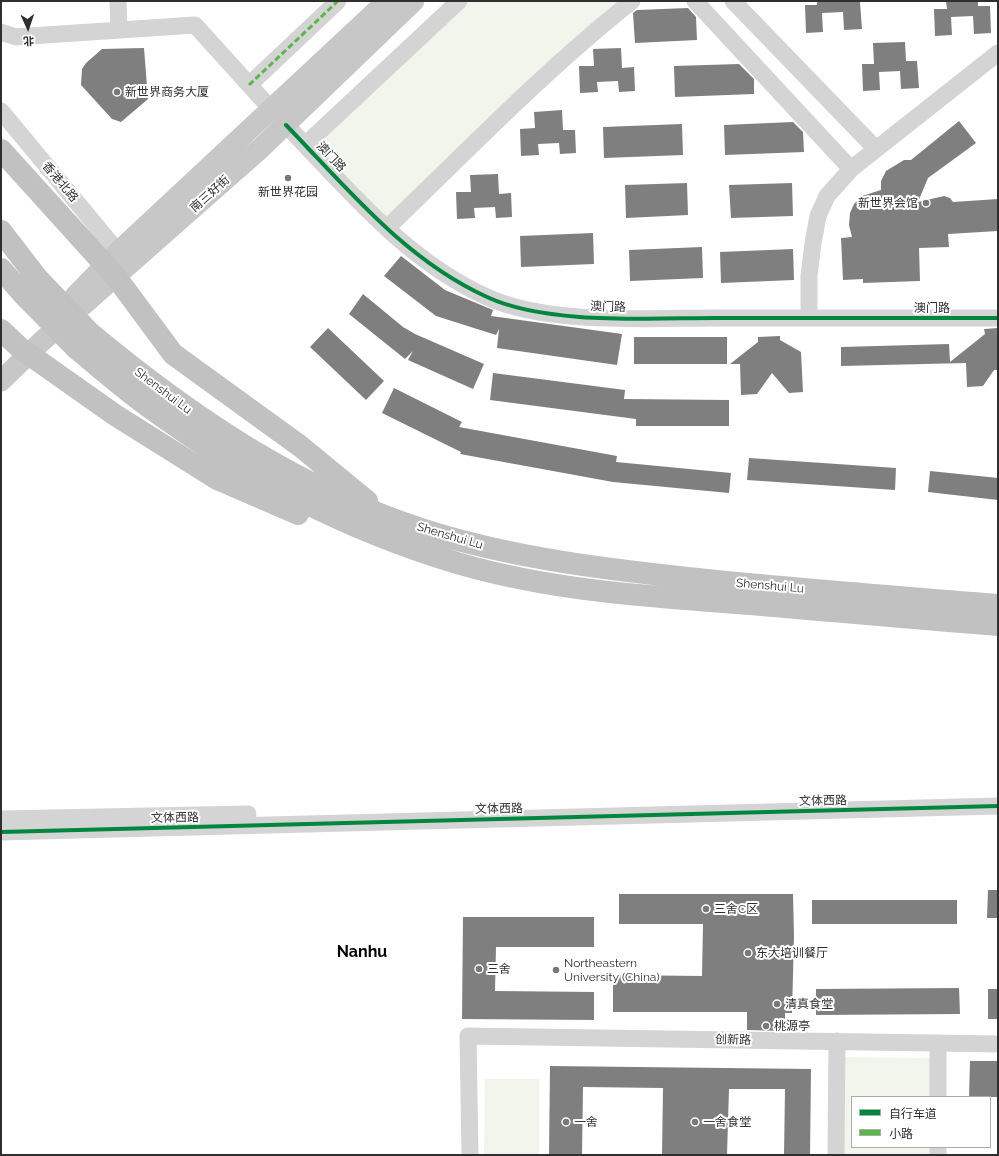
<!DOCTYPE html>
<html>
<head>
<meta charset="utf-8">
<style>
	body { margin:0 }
	#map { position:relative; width:999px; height:1156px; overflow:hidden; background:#fff; font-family:Raleway,"Noto Sans SC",sans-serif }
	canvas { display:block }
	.frame { position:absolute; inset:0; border:2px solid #2f2f2f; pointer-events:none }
	.legend { position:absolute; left:851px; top:1096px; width:140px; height:52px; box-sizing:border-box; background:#fff; border:1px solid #acacac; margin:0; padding:5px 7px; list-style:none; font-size:12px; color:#2f2f2f }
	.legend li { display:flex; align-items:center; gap:8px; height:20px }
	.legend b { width:20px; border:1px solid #acacac }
	.north { position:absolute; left:8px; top:8px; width:40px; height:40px; -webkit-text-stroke:3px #fff; paint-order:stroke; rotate:177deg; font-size:11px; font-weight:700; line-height:16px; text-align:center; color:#2f2f2f }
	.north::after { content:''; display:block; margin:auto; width:14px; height:18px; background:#2f2f2f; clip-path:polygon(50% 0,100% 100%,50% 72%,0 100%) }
</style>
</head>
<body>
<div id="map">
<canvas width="999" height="1156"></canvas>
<div class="frame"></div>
<ul class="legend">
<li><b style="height:5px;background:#00873e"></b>自行车道</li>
<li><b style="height:5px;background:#58b947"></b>小路</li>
</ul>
<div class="north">北</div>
</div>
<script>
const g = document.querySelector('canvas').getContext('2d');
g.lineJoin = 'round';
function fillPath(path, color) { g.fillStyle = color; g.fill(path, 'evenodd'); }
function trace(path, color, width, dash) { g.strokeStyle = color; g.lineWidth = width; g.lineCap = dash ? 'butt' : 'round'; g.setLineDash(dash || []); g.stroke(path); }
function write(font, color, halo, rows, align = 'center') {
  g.font = font + ' Raleway,"Noto Sans SC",sans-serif'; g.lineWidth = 4; g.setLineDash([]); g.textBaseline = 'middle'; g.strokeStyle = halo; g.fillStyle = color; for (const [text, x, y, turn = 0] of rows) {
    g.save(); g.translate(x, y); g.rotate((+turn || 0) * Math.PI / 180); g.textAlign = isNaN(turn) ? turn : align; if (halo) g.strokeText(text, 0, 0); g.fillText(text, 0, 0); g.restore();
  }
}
fillPath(new Path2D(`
	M459 1H632L387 228 305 145Z
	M843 1057 931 1058V1097H852V1147H930V1155H842Z
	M485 1079H539V1155H484Z`), '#f1f5ec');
fillPath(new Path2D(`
	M817 1 860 2 862 29 844 30 843 12 822 13 823 32 806 33 805 5H817Z
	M946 1H978V6H990L991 33 974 34 973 16 951 17 952 35 935 36 934 9H947Z
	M688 8 696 17 697 40 635 43 633 13 637 10Z
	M905 42 906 61H917L919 88 901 89 900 71 879 72 880 90 863 91 862 64H874L873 43Z
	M144 48 148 99 121 122 112 119 81 85 82 69 86 63 102 49Z
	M621 48 622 68 634 67 635 91 619 92 618 81 597 82 598 92 580 93 579 66H594L593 49Z
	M739 64 754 79V94L675 97 674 66Z
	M562 110 563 130H575L576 153 560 154 559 143 538 144 539 155 521 156 520 129 535 128 534 112Z
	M959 121 976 143 928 178 918 202 944 196 950 198 953 202 998 199V231L948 234 949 247 919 248 920 281 863 283V279L843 280 841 238 852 237 849 225 850 213 854 204 862 196 881 190V181L886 171 904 160H911Z
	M793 122 803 132 804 152 725 155 724 125Z
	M682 124 683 155 604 158 603 127Z
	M498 174 499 194 511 193 512 217 496 218 495 207 474 208 475 218 457 219 456 192H471L470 175Z
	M687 183 688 215 626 218 625 185Z
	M792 183 793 216 731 218 729 185Z
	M593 233 594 264 521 267 520 236Z
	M702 247 703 278 630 281 629 250Z
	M793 249 794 280 721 283 720 252Z
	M401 256 445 290 493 310 491 316 622 334 617 365 497 348 499 329 496 335 436 316 384 276Z
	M363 294 403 327 415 334 484 364 473 389 408 360 413 351 405 359 349 314Z
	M328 328 384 381 366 400 310 347Z
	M998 328V370H994L983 386 967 387 966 363 841 366V347L949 344 950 362 985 334 984 329Z
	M780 336V340L801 352 803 392 789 393 772 373 757 394 741 395 740 364H730L758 342V337Z
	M634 337H727V364H634Z
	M493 373 625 390 624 399 729 400V426H636V419L490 400Z
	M394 388 462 422 459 427 617 456 616 462 731 473 729 493 613 482 460 454 461 452 382 413Z
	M749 458 896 468 895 490 747 480Z
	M930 471 998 478V500L928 492Z
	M988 890H998V918H987Z
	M619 894H793L794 936 792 1013H785V1031L747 1030V1012H613V975L702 976 703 924H619Z
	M812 900H957V924H812Z
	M463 917H594V947H496L495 991 594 992V1020L462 1019Z
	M959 988 960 1014 816 1015V989Z
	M988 989H998V1019H988Z
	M970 1061H998L997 1097H969Z
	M550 1066 811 1069 810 1155H784L785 1089H729L727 1155H662L663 1088 583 1087 582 1155H549Z`), '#7f7f7f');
trace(new Path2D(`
	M118 1 119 30
	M695 1 851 169
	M733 1 876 149
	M1 32 16 37 195 25 271 109
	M249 85 338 1
	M1 111 118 252
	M286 125C347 188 405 260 487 297 547 325 649 318 716 318 810 318 904 318 998 318
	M305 145 459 1
	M387 228C467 151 545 70 632 1
	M809 318V276L813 243 818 216 827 196 851 169 998 53
	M1 819 248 814
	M1 832 998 806
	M938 1043V1097
	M938 1147V1155
	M470 1155 468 1036 998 1044
	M836 1155 837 1041`), '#d4d4d4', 17);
trace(new Path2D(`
	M75 296 118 252 387 1
	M1 381 41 342 261 148 414 1`), '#c7c7c7', 21);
trace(new Path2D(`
	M1 150 116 277 173 354 300 446 367 501
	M1 231 38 279
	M1 269 23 294
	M1 330 20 348 115 415 217 479 298 514
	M90 333C191 417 298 489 424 530 515 559 612 570 707 580 804 590 901 597 998 605
	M76 348C100 368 124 389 149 407 242 475 347 530 457 563 552 591 653 597 751 604 834 611 916 619 998 625`), '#c1c1c1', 22);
trace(new Path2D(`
	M38 279 90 333
	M23 294 76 348`), '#c1c1c1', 22);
trace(new Path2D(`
	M249 85 338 1`), '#58b947', 3, [6, 3]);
trace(new Path2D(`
	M286 125C347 188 405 260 487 297 547 325 649 318 716 318 810 318 904 318 998 318
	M1 832 998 806`), '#00873e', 4);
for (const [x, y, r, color] of [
	[117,92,4,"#787878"],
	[288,178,4,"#787878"],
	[926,203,4,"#787878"],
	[706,909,4,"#787878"],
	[748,953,4,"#787878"],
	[479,969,4,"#787878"],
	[556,970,4,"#787878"],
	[777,1004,4,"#787878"],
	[766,1026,4,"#787878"],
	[566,1122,4,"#787878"],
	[695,1122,4,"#787878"]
]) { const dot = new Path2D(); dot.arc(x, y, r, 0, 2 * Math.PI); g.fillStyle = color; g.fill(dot); trace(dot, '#fff', 1.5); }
write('12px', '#2f2f2f', '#fff', [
	["新世界商务大厦",125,92],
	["新世界花园",288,192,"center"],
	["新世界会馆",918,203,"right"],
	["三舍C区",714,909],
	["东大培训餐厅",756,953],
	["Northeastern",564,963],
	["University (China)",564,977],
	["三舍",487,969],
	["清真食堂",785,1004],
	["桃源亭",774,1026],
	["一舍",574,1122],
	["一舍食堂",703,1122]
], 'left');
write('12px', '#2f2f2f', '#fff', [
	["澳门路",331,157,46],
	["香港北路",60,182,50],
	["南三好街",210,194,-42],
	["澳门路",608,307,2],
	["澳门路",932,308],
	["Shenshui Lu",163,391,37],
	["Shenshui Lu",450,536,16],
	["Shenshui Lu",770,586,5],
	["文体西路",823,801,-1],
	["文体西路",499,809,-1],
	["文体西路",175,818,-1],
	["创新路",733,1040,1]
]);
write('bold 16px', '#000', '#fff', [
	["Nanhu",362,952]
]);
</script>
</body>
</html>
